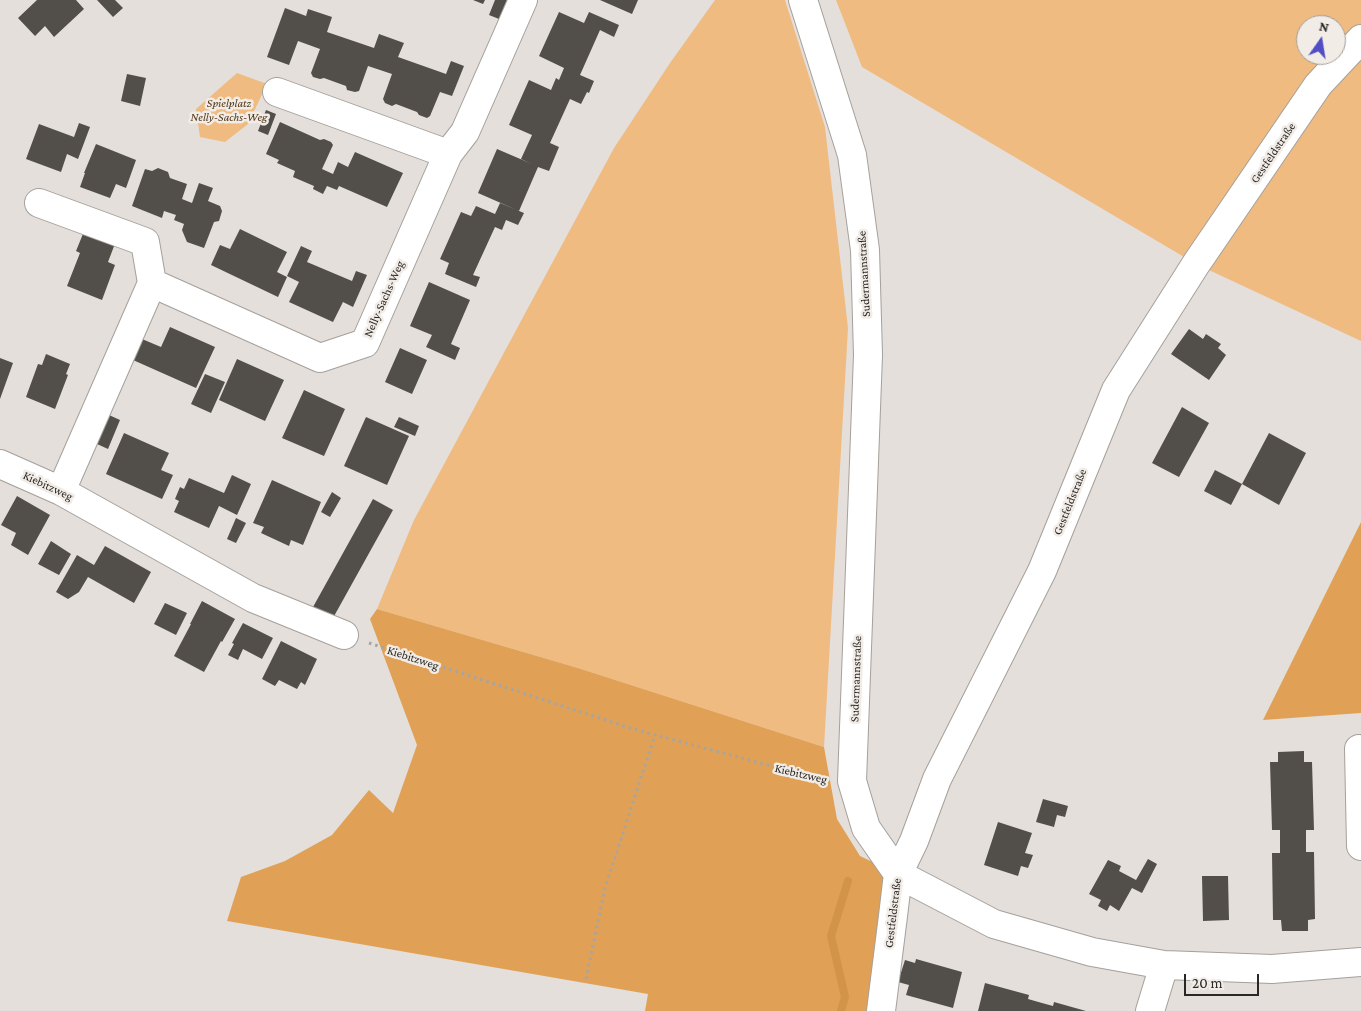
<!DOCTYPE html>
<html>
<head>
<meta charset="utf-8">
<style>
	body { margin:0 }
	#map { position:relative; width:1361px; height:1011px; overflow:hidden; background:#e4dfda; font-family:"Crimson Pro",serif }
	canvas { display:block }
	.north { position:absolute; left:1296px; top:15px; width:50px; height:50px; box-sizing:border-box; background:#f2ece7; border:1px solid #a29d99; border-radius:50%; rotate:13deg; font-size:14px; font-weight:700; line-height:20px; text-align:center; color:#292725 }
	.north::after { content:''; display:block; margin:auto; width:18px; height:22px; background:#514ec5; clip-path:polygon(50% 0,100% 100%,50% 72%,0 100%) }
	.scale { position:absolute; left:1184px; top:974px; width:75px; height:22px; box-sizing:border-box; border:2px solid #292725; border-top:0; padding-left:6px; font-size:15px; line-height:18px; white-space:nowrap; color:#292725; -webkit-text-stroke:4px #f2ece7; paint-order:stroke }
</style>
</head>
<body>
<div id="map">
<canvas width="1361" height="1011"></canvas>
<div class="north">N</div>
<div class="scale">20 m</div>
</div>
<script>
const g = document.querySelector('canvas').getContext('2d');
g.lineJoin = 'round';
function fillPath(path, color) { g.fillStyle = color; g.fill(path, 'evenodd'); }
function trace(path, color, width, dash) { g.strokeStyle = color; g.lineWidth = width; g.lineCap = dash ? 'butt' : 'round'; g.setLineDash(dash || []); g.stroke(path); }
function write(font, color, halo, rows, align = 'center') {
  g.font = font + ' "Crimson Pro",serif'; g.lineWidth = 5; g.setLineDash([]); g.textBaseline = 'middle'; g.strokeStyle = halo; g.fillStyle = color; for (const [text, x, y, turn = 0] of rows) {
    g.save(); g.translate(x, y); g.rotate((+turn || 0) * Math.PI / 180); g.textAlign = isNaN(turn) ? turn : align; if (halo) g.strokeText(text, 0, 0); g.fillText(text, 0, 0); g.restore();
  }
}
fillPath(new Path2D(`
	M715 0H785L825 127 848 328 824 747 578 668 377 609 414 520 614 148 670 63Z
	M836 0H1361V341L1196 264 862 67ZM1306 25H1336V55H1306Z
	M237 73 267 84 248 124 225 142 200 137 196 109Z`), '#efbb81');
fillPath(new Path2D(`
	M1361 522V713L1263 720Z
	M377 609 578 668 824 747 837 819 860 856 898 874 878 1011H645L648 994 227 921 241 877 285 861 332 835 369 790 393 813 417 745 370 619Z`), '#e0a156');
trace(new Path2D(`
	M841 1011 845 997 831 936 848 881`), '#d29448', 8);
fillPath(new Path2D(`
	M37 0H76L84 9 54 37 45 26 35 36 18 18Z
	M97 0H115L123 8 113 17Z
	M473 0H485L483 4Z
	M495 0H507L499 19 489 15Z
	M600 0H638L632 14Z
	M285 8 306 16 308 9 332 17 327 32 374 48 379 34 404 43 398 57 446 74 451 61 464 66 452 96 440 92 430 116 427 118 419 115 417 112 396 104 392 106 385 103 383 99 392 74 368 66 359 91 355 92 347 90 346 86 324 78 320 79 313 77 311 73 320 49 298 41 289 65 267 57Z
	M559 12 584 23 589 12 619 25 614 37 600 30 580 75 594 81 589 93 587 92 581 104 570 99 550 143 559 147 549 171 538 167 519 211 478 193 497 149 532 164 521 159 532 135 509 125 529 80 551 90 556 78 559 80 564 68 539 56Z
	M127 74 146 78 140 106 121 101Z
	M266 110 276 114 268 135 258 131Z
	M280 122 320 140 324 139 331 142 333 145 322 169 333 174 338 162 348 167 355 152 403 173 387 207 339 186 337 190 327 186 323 194 313 189 314 186 293 177 295 171 277 163 279 160 266 154Z
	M79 123 90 127 78 159 67 154 61 172 26 159 39 124 74 137Z
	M96 144 136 160 126 188 116 184 110 198 80 187 85 173H84Z
	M158 168 168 172 170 178 187 184 182 199 192 203 199 183 213 188 208 201 220 206 222 211 219 221 214 222 204 248 187 242 182 230 184 224 174 220 176 215 164 211 162 218 132 206 145 169 152 171Z
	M500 203 524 213 518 225 506 220 502 230 495 227 473 275 480 277 476 287 445 274 449 263 440 259 461 212 471 216 476 206 495 214Z
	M85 229 116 241 108 262 115 265 102 300 67 286 80 253 76 251Z
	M240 229 287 252 277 272 287 277 278 297 211 265 220 245 230 249Z
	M301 246 312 251 307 262 352 281 356 271 367 275 353 307 343 302 333 322 289 302 299 282 287 276Z
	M429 282 470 300 451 344 460 348 455 360 426 347 432 335 410 326Z
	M170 327 215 347 196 388 133 360 142 339 161 347Z
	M1189 329 1203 339 1206 334 1221 344 1218 348 1226 355 1209 380 1171 354Z
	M400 348 427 360 412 394 385 382Z
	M46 354 70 364 66 374 68 375 55 409 26 397 38 364 42 365Z
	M0 358 13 363 0 399Z
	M237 359 284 380 265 421 219 400Z
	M205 374 225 382 211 413 191 404Z
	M304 390 345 409 324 456 282 438Z
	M1182 407 1209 423 1179 477 1152 463Z
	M109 415 120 420 108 449 97 444Z
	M366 417 409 436 387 485 344 466Z
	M399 417 419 426 415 436 394 427Z
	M124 433 169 453 161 470 173 475 162 499 106 474Z
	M1269 433 1306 453 1279 505 1242 484Z
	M1215 470 1242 484 1231 505 1204 491Z
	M232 475 251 484 237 515 219 506 209 528 174 512 179 501 175 499 180 487 184 489 189 478 224 493Z
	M272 480 321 502 303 545 291 540 289 546 261 533 264 527 253 523Z
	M332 492 341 498 330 517 321 512Z
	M17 496 50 515 28 555 11 545 16 533 1 525Z
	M373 499 393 510 333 618 313 607Z
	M236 518 246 523 236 543 227 539Z
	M51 541 71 554 59 575 38 564Z
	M105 546 151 572 134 603 88 577 79 592 68 599 56 592 77 555 94 565Z
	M202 601 235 619 222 642 221 641 204 672 174 656 191 624H190Z
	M165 603 187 613 176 635 154 624Z
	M243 623 273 638 262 659 243 649 238 660 228 655 234 644 232 643Z
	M281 641 317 659 305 685 301 682 297 689 279 680 275 686 262 679Z
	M1304 751V762H1312L1314 830H1306V852H1314L1315 919 1308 920V931H1282L1281 920H1273L1272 853H1280V830H1272L1270 762H1278V752Z
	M1043 799 1068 806 1065 817 1057 815 1054 827 1036 822Z
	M998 822 1032 833 1025 853 1033 855 1028 868 1021 866 1018 876 984 865Z
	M1148 859 1157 864 1142 893 1132 888 1119 911 1110 905 1107 911 1098 906 1101 900 1089 894 1108 860 1121 866 1119 871 1136 880Z
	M1202 876H1228L1229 920 1203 921Z
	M916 959 962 972 953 1008 906 995 909 985 898 982 905 960 915 963Z
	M985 983 1029 995 1028 999 1042 1003 1053 1006 1054 1002 1086 1011H978Z`), '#524e4a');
const minor = new Path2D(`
	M803 0 852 155 865 250 868 355 852 781 866 828 898 874 994 924 1092 952 1164 965 1272 969 1361 962
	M277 92 448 154
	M39 203 145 242 152 283 61 491
	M152 283 320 358 365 343 448 154 465 132 523 0
	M0 464 61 491 253 598 344 635
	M1359 749 1361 846
	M881 1011 893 916 898 874 914 841 937 779 1042 571 1116 390 1196 264 1318 85 1361 39
	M1150 1011 1164 965`);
trace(minor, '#a5a09b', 30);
trace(new Path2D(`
	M369 643 630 728 827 781
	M586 979 605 888 655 735`), '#a8a4a0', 3, [2.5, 4]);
trace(minor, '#fff', 28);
write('italic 12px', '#523818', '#f2ece7', [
	["Spielplatz",229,103],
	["Nelly-Sachs-Weg",229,117]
]);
write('12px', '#292725', '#f2ece7', [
	["Gestfeldstraße",1273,153,-56],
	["Sudermannstraße",864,274,-93],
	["Nelly-Sachs-Weg",384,299,-66],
	["Kiebitzweg",48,486,25],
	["Gestfeldstraße",1070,502,-68],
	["Kiebitzweg",413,658,18],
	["Sudermannstraße",856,679,-88],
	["Kiebitzweg",801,774,13],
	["Gestfeldstraße",893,913,-83]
]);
</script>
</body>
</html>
